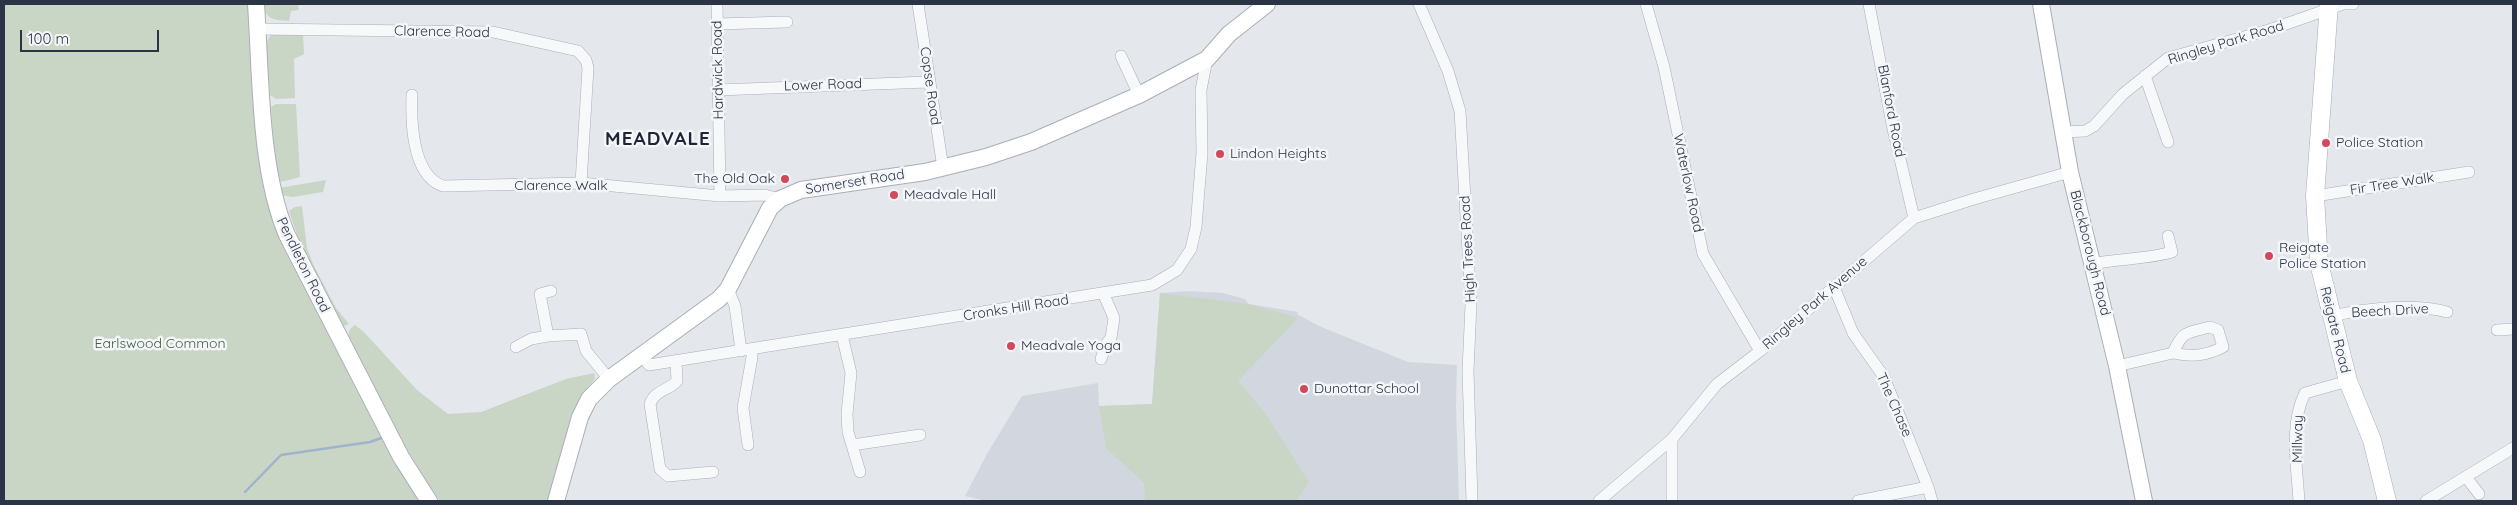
<!DOCTYPE html>
<html>
<head>
<meta charset="utf-8">
<style>
	body { margin:0 }
	#map { position:relative; width:2517px; height:505px; overflow:hidden; background:#e4e7ec; font-family:Quicksand,sans-serif }
	canvas { display:block }
	.frame { position:absolute; inset:0; border:5px solid #2b3445; pointer-events:none }
	.scale { position:absolute; left:20px; top:30px; width:139px; height:22px; box-sizing:border-box; border:2px solid #2b3445; border-top:0; padding-left:6px; font-size:15px; line-height:18px; white-space:nowrap; color:#2b3445; -webkit-text-stroke:4px #f4f6f9; paint-order:stroke }
</style>
</head>
<body>
<div id="map">
<canvas width="2517" height="505"></canvas>
<div class="frame"></div>
<div class="scale">100 m</div>
</div>
<script>
const g = document.querySelector('canvas').getContext('2d');
g.lineJoin = 'round';
function fillPath(path, color) { g.fillStyle = color; g.fill(path, 'evenodd'); }
function trace(path, color, width, dash) { g.strokeStyle = color; g.lineWidth = width; g.lineCap = dash ? 'butt' : 'round'; g.setLineDash(dash || []); g.stroke(path); }
function write(font, color, halo, rows, align = 'center') {
  g.font = font + ' Quicksand,sans-serif'; g.lineWidth = 5; g.setLineDash([]); g.textBaseline = 'middle'; g.strokeStyle = halo; g.fillStyle = color; for (const [text, x, y, turn = 0] of rows) {
    g.save(); g.translate(x, y); g.rotate((+turn || 0) * Math.PI / 180); g.textAlign = isNaN(turn) ? turn : align; if (halo) g.strokeText(text, 0, 0); g.fillText(text, 0, 0); g.restore();
  }
}
fillPath(new Path2D(`
	M1188 291 1223 293 1245 299 1249 304 1298 312 1297 314 1319 326 1408 362 1457 365 1456 407 1459 501H986L965 496 987 454 1022 396 1098 383 1099 406 1152 404 1160 293Z`), '#d2d6de');
fillPath(new Path2D(`
	M4 4H253L261 129 258 156 264 181 425 501H4Z
	M263 4H298L299 10 291 11 289 21C275 20 265 20 263 4Z
	M272 33 303 34 304 54 294 59 295 98 276 99 270 95 266 43Z
	M276 104H296L300 177 281 182 276 179 271 107Z
	M326 180 323 192 293 197 279 195V188Z
	M302 206 307 248 313 264 336 308 349 324 344 326 337 323 303 253 289 211 295 207Z
	M1160 293 1249 304 1298 318 1238 381 1265 413 1309 482 1296 501H1145L1144 483 1106 448 1099 406 1152 404Z
	M355 325 364 332 417 390 448 414 481 412 566 379 594 373 595 378 588 389 552 501H440C404 449 375 393 348 336L350 329Z`), '#c9d6c5');
trace(new Path2D(`
	M245 492 281 455 370 442 384 437`), '#9fb4cc', 2.5);
const street = new Path2D(`
	M717 4 720 196
	M918 4 943 168
	M1419 4 1448 71 1460 111 1471 304 1468 371 1472 501
	M1646 4 1664 67 1703 254 1760 351
	M1869 4 1893 129 1914 218
	M717 24 787 22
	M258 29 493 32 578 51 586 60 588 68 581 183
	M1121 56 1139 95
	M2145 76 2168 142
	M718 90 928 82
	M412 95C411 122 412 175 443 186L581 183 720 196 765 195 780 199
	M2063 132 2085 131 2094 126 2123 94 2168 58 2269 30 2343 4H2353
	M2315 196 2469 172
	M2092 264C2119 258 2144 260 2172 252L2168 236
	M1834 287 1853 333 1884 377 1928 487 1932 501
	M728 289 735 306 741 351
	M551 291 540 294 548 336 581 334 586 351 609 379
	M2333 316C2365 308 2415 303 2447 312
	M2210 327 2218 330 2223 347C2206 356 2191 357 2173 353 2183 330 2187 333 2210 327Z
	M2497 330 2513 329
	M842 335 851 373 847 414 848 432 860 472
	M516 347 531 339 548 336
	M642 355 649 365 1152 285 1177 270 1191 249 1196 227 1202 153 1201 90 1207 59
	M1101 359 1106 344 1111 338 1114 318 1104 295
	M676 361 677 381C668 391 655 390 650 404L660 469 668 476 713 472
	M2117 366 2173 353
	M1672 439V501
	M748 445 743 408 752 357V349
	M852 445 920 435
	M2466 477 2479 494
	M1599 501 1672 439 1717 384 1760 351 1914 218 1974 199 2070 172
	M1858 501 1928 487
	M2299 501C2297 466 2289 425 2305 393L2348 381
	M2426 501 2513 448`);
const secondary = new Path2D(`
	M256 4C261 76 259 169 287 235L401 457 429 501
	M2041 4 2070 172 2117 366 2144 501
	M556 501 580 417 589 399 609 379 719 299 728 289 770 208 780 199 801 190 925 172 986 157 1031 142 1139 95 1207 59 1229 34 1267 4`);
const primary = new Path2D(`
	M2329 4 2315 196 2319 263 2348 381 2372 440 2387 501`);
trace(street, '#a9aeb7', 12);
trace(secondary, '#a9aeb7', 18);
trace(primary, '#a3abb8', 19);
trace(street, '#f7f8fa', 11);
trace(secondary, '#fff', 16);
trace(primary, '#fff', 18);
for (const [x, y, r, color] of [
	[2326,143,5,"#d1495b"],
	[1220,154,5,"#d1495b"],
	[785,179,5,"#d1495b"],
	[894,195,5,"#d1495b"],
	[2269,256,5,"#d1495b"],
	[1011,346,5,"#d1495b"],
	[1304,389,5,"#d1495b"]
]) { const dot = new Path2D(); dot.arc(x, y, r, 0, 2 * Math.PI); g.fillStyle = color; g.fill(dot); trace(dot, '#f4f6f9', 2); }
write('14px', '#2b3445', '#f4f6f9', [
	["Clarence Road",442,32,1],
	["Ringley Park Road",2226,43,-17],
	["Hardwick Road",718,70,-91],
	["Lower Road",823,85,-2],
	["Copse Road",930,86,82],
	["Blanford Road",1891,111,79],
	["Somerset Road",855,182,-9],
	["Waterlow Road",1688,183,78],
	["Fir Tree Walk",2392,184,-9],
	["Clarence Walk",561,186],
	["High Trees Road",1468,249,-93],
	["Blackborough Road",2090,253,76],
	["Pendleton Road",303,265,64],
	["Ringley Park Avenue",1815,303,-41],
	["Cronks Hill Road",1016,308,-9],
	["Beech Drive",2390,311,-3],
	["Reigate Road",2335,330,76],
	["The Chase",1894,405,66],
	["Millway",2298,439,-89]
]);
write('14px', '#2b3445', '#f4f6f9', [
	["Police Station",2336,143],
	["Lindon Heights",1230,154],
	["The Old Oak",775,179,"right"],
	["Meadvale Hall",904,195],
	["Reigate",2279,248],
	["Police Station",2279,264],
	["Meadvale Yoga",1021,346],
	["Dunottar School",1314,389]
], 'left');
write('14px', '#3f6138', '#f4f6f9', [
	["Earlswood Common",160,344]
]);
g.letterSpacing = '1px';
write('bold 19px', '#1d2536', '#f4f6f9', [
	["MEADVALE",658,139]
]);
g.letterSpacing = '0px';
</script>
</body>
</html>
